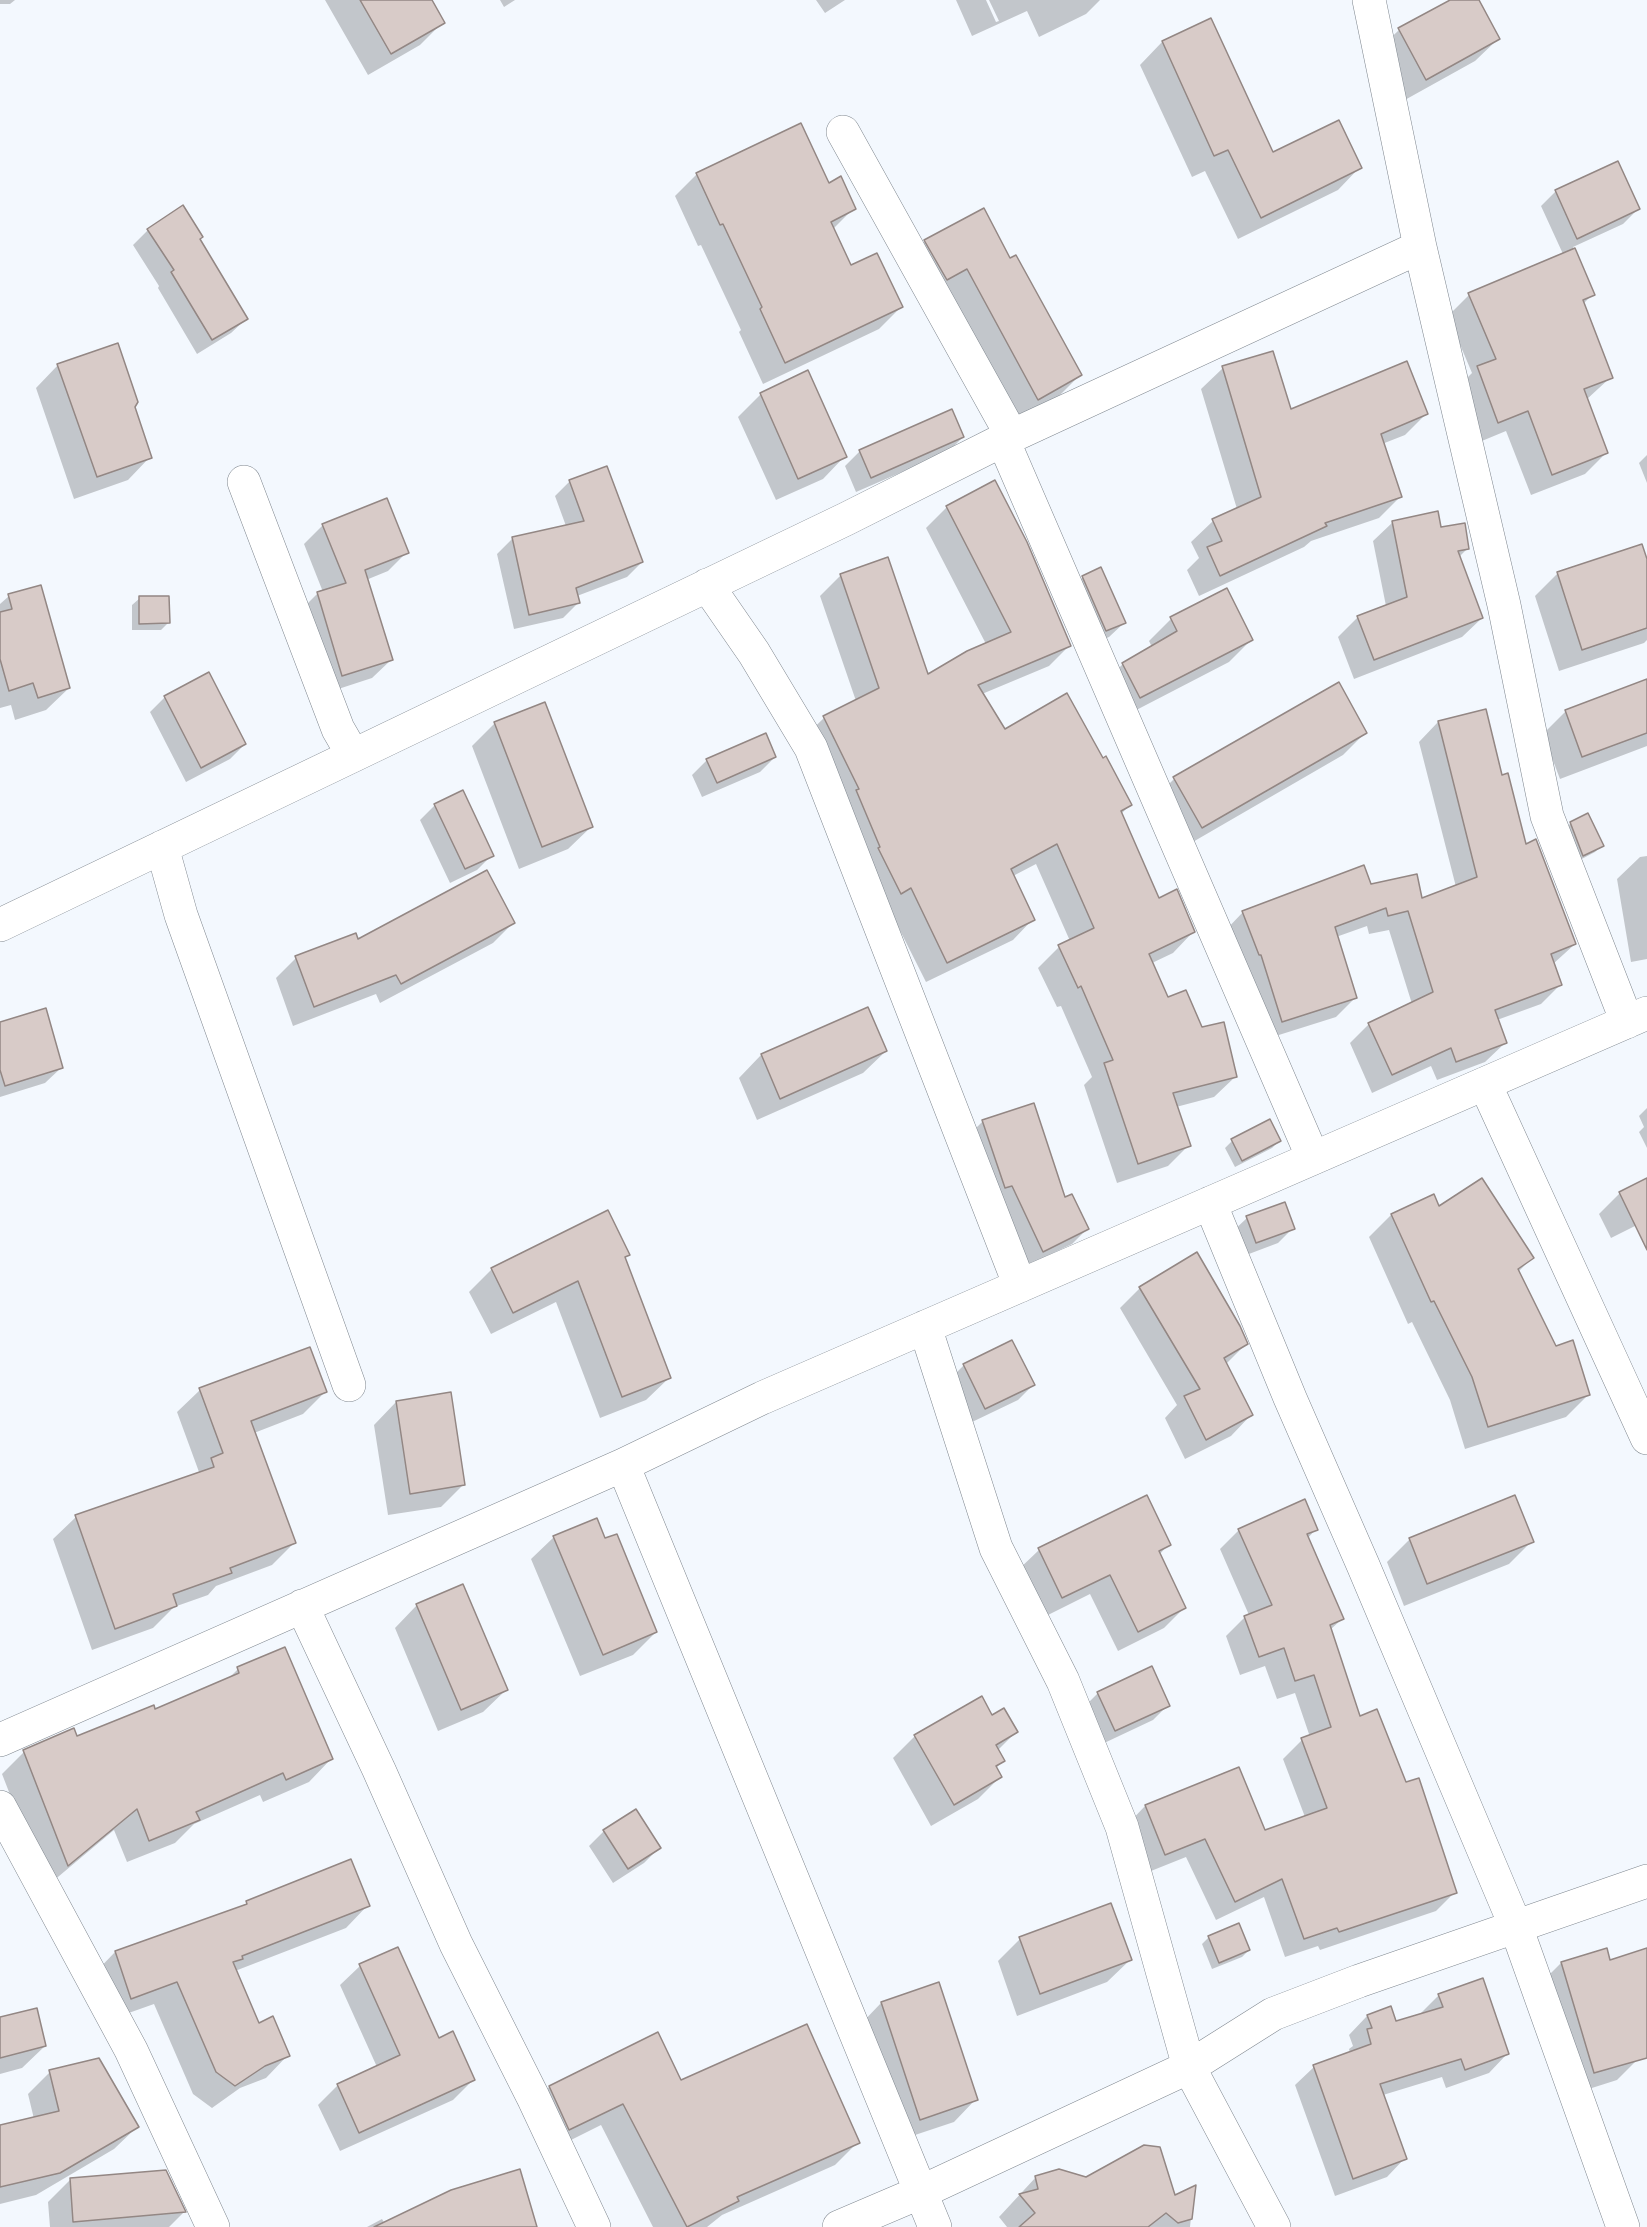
<!DOCTYPE html>
<html>
<head>
<meta charset="utf-8">
<style>
	body { margin:0 }
	canvas { display:block; background:#f3f8fe }
</style>
</head>
<body>
<canvas width="1647" height="2227"></canvas>
<script>
const g = document.querySelector('canvas').getContext('2d');
g.lineJoin = 'round';
function fillPath(path, color) { g.fillStyle = color; g.fill(path, 'evenodd'); }
function trace(path, color, width, dash) { g.strokeStyle = color; g.lineWidth = width; g.lineCap = dash ? 'butt' : 'round'; g.setLineDash(dash || []); g.stroke(path); }
fillPath(new Path2D(`
	M0 0H15L10 4H0Z
	M325 0H430L443 22 420 45 368 75Z
	M500 0H515L504 7Z
	M816 0H845L825 13Z
	M956 0H986L996 22 999 21 989 0H1100L1086 14 1039 37 1027 11 972 36Z
	M1453 0H1477L1498 39 1475 61 1403 101 1376 52 1399 30Z
	M1211 20 1272 154 1360 167 1338 190 1238 239 1205 171 1192 177 1140 65 1162 42Z
	M697 174 828 185 854 208 833 229 851 267 901 307 879 329 763 384 739 332 741 330 701 245 698 246 675 196Z
	M1556 191 1638 209 1623 224 1573 247 1593 294 1583 304 1611 377 1586 400 1606 453 1585 474 1531 495 1506 431 1477 443 1456 389 1472 373 1448 316 1469 295 1563 254 1541 206Z
	M148 230 199 240 246 319 231 333 197 354 158 288 159 286 133 245Z
	M925 241 1009 260 1080 375 1060 395 1018 419 905 261Z
	M58 365 133 407 150 457 128 480 74 499 36 388Z
	M1223 368 1290 411 1427 413 1405 435 1382 444 1400 497 1379 518 1311 541 1304 547 1199 596 1187 570 1199 558 1191 542 1213 521 1237 509 1201 389Z
	M761 394 845 456 823 479 776 500 738 417Z
	M963 437 948 452 856 492 845 466 860 451Z
	M1647 455V483L1639 463Z
	M570 481 642 562 627 577 577 596 578 603 563 618 514 629 497 554 512 539 566 526 555 496Z
	M994 482 1070 645 1049 666 982 694 1004 731 1130 805 1121 814 1159 900 1193 932 1173 953 1152 963 1168 999 1201 1029 1235 1077 1214 1097 1176 1107 1189 1145 1168 1166 1117 1183 1084 1085 1092 1077 1061 1006 1057 1007 1038 968 1059 947 1070 941 1036 864 1013 876 1033 919 1013 940 926 982 803 738 824 718 856 701 820 596 841 575 927 676 986 644 926 528 947 507Z
	M1393 522 1440 528 1467 549 1459 557 1482 618 1462 637 1354 679 1338 637 1358 617 1386 606 1373 541Z
	M323 525 407 552 388 571 366 580 391 660 372 678 323 694 299 612 317 594 323 592 304 544Z
	M1641 546 1647 564V640L1644 643 1559 671 1535 596 1557 574Z
	M1083 577 1124 623 1109 637 1091 645 1068 592Z
	M9 596 69 688 46 710 15 720 11 705 0 708V604Z
	M140 598 168 623 161 630H132V605Z
	M1171 619 1251 640 1229 662 1117 720 1100 686 1123 664 1152 647 1149 641Z
	M1647 681V746L1560 779 1543 734 1566 711Z
	M165 697 245 744 230 759 186 782 150 712Z
	M544 704 591 827 568 849 519 869 472 746 495 723Z
	M1438 722 1501 776 1525 846 1575 944 1553 964 1560 985 1541 1004 1497 1020 1505 1043 1485 1062 1437 1080 1431 1066 1372 1093 1350 1043 1369 1024 1412 1004 1389 930 1369 934 1367 926 1336 937 1356 997 1336 1017 1263 1040 1224 932 1243 912 1370 885 1420 900 1456 887 1419 742Z
	M1365 733 1343 755 1179 850 1152 801 1174 779Z
	M775 757 760 772 702 797 692 775 707 760Z
	M435 805 492 855 477 870 450 883 420 820Z
	M1588 815 1602 845 1595 852 1576 862 1563 831 1570 824Z
	M1647 856V959L1631 962 1617 879 1640 857Z
	M513 923 493 943 380 1003 376 994 293 1026 276 978 296 958 357 941Z
	M867 1009 886 1051 863 1073 757 1120 739 1078 761 1055Z
	M0 1024 62 1067 45 1083 0 1097Z
	M1647 1108V1148L1639 1132 1644 1127 1639 1116Z
	M983 1121 1064 1199 1087 1229 1072 1244 1028 1265 968 1136Z
	M1232 1141H1279L1272 1148 1235 1167 1225 1148Z
	M1647 1180V1220L1611 1238 1599 1214 1620 1193Z
	M1439 1208 1532 1258 1518 1272 1555 1347 1589 1394 1566 1417 1465 1449 1450 1400 1412 1322 1408 1324 1369 1237 1391 1215Z
	M1247 1218 1293 1228 1278 1243 1241 1257 1232 1232Z
	M628 1255 624 1259 669 1378 646 1400 600 1418 556 1302 491 1334 469 1292 492 1269Z
	M1140 1288 1246 1344 1226 1364 1251 1415 1231 1436 1185 1459 1165 1418 1177 1405 1120 1308Z
	M964 1365 1033 1385 1018 1400 970 1423 949 1380Z
	M200 1390 325 1392 303 1414 254 1433 294 1543 272 1565 216 1586 208 1595 174 1607 153 1628 92 1650 53 1539 76 1517 199 1472 177 1412Z
	M396 1402 464 1484 441 1507 388 1515 374 1425Z
	M1514 1497 1532 1541 1509 1564 1404 1606 1387 1562 1410 1539Z
	M1316 1529 1307 1539 1342 1619 1330 1630 1359 1718 1455 1892 1436 1911 1320 1950 1318 1946 1285 1957 1264 1897 1216 1920 1186 1857 1146 1873 1127 1825 1145 1806 1264 1832 1305 1817 1283 1759 1302 1740 1310 1737 1295 1693 1277 1699 1265 1666 1240 1675 1226 1636 1245 1617 1249 1615 1220 1549 1239 1530Z
	M554 1537 604 1540 656 1632 633 1655 580 1676 531 1559Z
	M1169 1544 1159 1555 1185 1607 1164 1628 1118 1651 1090 1594 1042 1618 1018 1570 1039 1550Z
	M417 1605 506 1690 483 1712 438 1731 395 1628Z
	M238 1669 331 1759 309 1782 263 1802 260 1795 194 1824 175 1843 127 1862 114 1830 46 1887 2 1774 24 1752 76 1738 155 1711 227 1680Z
	M1098 1693 1168 1705 1153 1720 1100 1745 1083 1708Z
	M991 1717 1016 1732 997 1751 1003 1761 996 1768 1000 1777 978 1799 931 1826 893 1758 915 1736Z
	M604 1831 659 1848 644 1863 613 1883 589 1846Z
	M247 1903 368 1905 346 1928 235 1971 258 2025 288 2055 266 2078 240 2088 212 2108 193 2094 154 2004 109 2020 93 1975 115 1952 242 1907Z
	M1209 1937 1249 1950 1242 1957 1212 1969 1202 1944Z
	M1020 1939 1130 1960 1107 1982 1017 2016 998 1961Z
	M1647 1950V2040L1638 2059 1617 2080 1573 2094 1540 1984 1561 1963 1609 1961Z
	M360 1966 473 2080 453 2100 340 2151 318 2105 338 2085 377 2067 340 1985Z
	M1439 1995 1507 2054 1489 2073 1446 2088 1442 2077 1383 2095 1405 2158 1387 2177 1335 2196 1295 2085 1314 2067 1350 2053 1349 2049 1353 2046 1349 2035 1367 2016 1395 2023 1420 2014Z
	M881 2003 976 2099 954 2122 897 2141 859 2026Z
	M0 2019 45 2046 22 2068 0 2074Z
	M657 2034 681 2082 858 2142 835 2165 722 2215 707 2227H653L601 2125 547 2152 527 2110 549 2087Z
	M50 2072 137 2127 114 2149 36 2195 0 2204V2127L34 2119 28 2094Z
	M1036 2177 1086 2179 1175 2197 1194 2188 1190 2227H1007L999 2217Z
	M71 2179 184 2212 169 2227H50L48 2202Z
	M382 2219 385 2224 535 2227H367Z`), '#0003');
const building = new Path2D(`
	M360 0H432L445 23 391 54Z
	M1450 0H1479L1500 39 1426 80 1398 28Z
	M1211 18 1273 152 1339 120 1362 168 1261 218 1228 150 1214 156 1162 41Z
	M801 123 829 183 841 176 856 209 831 222 851 265 877 253 903 307 785 363 760 309 762 307 723 224 720 225 696 173Z
	M1618 161 1640 209 1577 239 1555 190Z
	M183 205 203 237 200 239 248 319 212 340 171 272 174 270 147 229Z
	M984 208 1010 258 1016 255 1082 375 1038 400 967 269 947 280 924 240Z
	M1575 248 1595 295 1583 300 1613 378 1584 389 1608 453 1552 475 1528 411 1498 423 1477 366 1496 359 1468 293Z
	M118 343 138 402 135 407 152 458 97 477 57 364Z
	M1273 351 1291 409 1407 361 1428 414 1381 434 1402 497 1325 523 1327 526 1220 576 1207 547 1222 541 1212 519 1261 497 1222 366Z
	M808 370 847 457 798 479 760 393Z
	M952 409 964 437 871 478 859 450Z
	M607 466 643 562 576 588 580 603 529 615 512 537 584 521 569 480Z
	M995 480 1027 542 1071 646 978 685 1005 729 1067 693 1103 758 1106 756 1132 805 1121 811 1159 898 1177 889 1195 932 1149 954 1168 997 1186 990 1202 1027 1224 1022 1237 1077 1173 1093 1191 1146 1138 1164 1104 1063 1113 1060 1081 986 1078 988 1058 945 1094 928 1057 844 1011 869 1035 920 947 963 911 888 901 894 878 848 880 847 856 790 859 789 823 716 879 688 840 574 888 557 928 674 967 651 1011 632 946 506Z
	M387 498 409 553 365 570 393 660 342 676 317 592 346 583 322 524Z
	M1438 511 1441 527 1465 523 1469 549 1458 551 1483 618 1374 660 1357 616 1407 597 1392 521Z
	M1642 544 1647 559V628L1582 650 1557 572Z
	M1101 567 1126 623 1106 631 1082 576Z
	M41 585 70 688 38 698 33 683 9 691 0 659V612L12 609 8 594Z
	M1227 588 1253 640 1140 698 1122 663 1177 631 1170 617Z
	M139 596H169L170 623 139 624Z
	M209 672 246 744 201 768 164 696Z
	M1647 679V733L1582 757 1565 710Z
	M1339 682 1367 733 1202 828 1173 777Z
	M545 702 593 827 542 847 494 722Z
	M1486 709 1502 775 1508 773 1526 844 1536 839 1576 944 1551 954 1562 985 1495 1010 1507 1043 1456 1062 1451 1048 1392 1075 1368 1023 1433 992 1408 911 1388 916 1386 908 1335 927 1357 998 1282 1022 1261 955H1259L1242 911 1364 865 1371 884 1417 874 1422 898 1477 877 1438 721Z
	M766 733 776 757 717 783 706 759Z
	M463 790 494 856 465 869 434 804Z
	M1588 813 1604 846 1583 856 1570 822Z
	M487 870 515 923 401 984 396 975 314 1007 295 956 356 933 358 939Z
	M868 1007 887 1051 780 1099 761 1054Z
	M46 1008 63 1068 5 1086 0 1070V1022Z
	M1034 1103 1065 1197 1072 1194 1089 1229 1043 1252 1012 1186 1005 1188 982 1120Z
	M1270 1119 1281 1141 1242 1161 1231 1139Z
	M1482 1178 1534 1258 1518 1269 1556 1346 1573 1340 1590 1395 1488 1427 1472 1377 1434 1301 1431 1302 1391 1214 1434 1194 1439 1206Z
	M1647 1178V1250L1619 1192Z
	M1285 1202 1295 1229 1256 1243 1246 1216Z
	M608 1210 630 1255 625 1257 671 1378 622 1397 578 1281 513 1313 491 1268Z
	M1197 1252 1240 1326 1248 1344 1224 1358 1253 1415 1206 1440 1184 1396 1200 1389 1139 1287Z
	M1012 1340 1035 1385 985 1409 963 1364Z
	M310 1347 327 1392 251 1421 296 1543 230 1568 232 1573 173 1594 177 1606 115 1629 75 1515 214 1467 211 1458 223 1453 199 1388Z
	M451 1392 465 1485 410 1494 396 1401Z
	M1147 1495 1171 1545 1159 1551 1186 1608 1138 1632 1110 1575 1062 1598 1038 1548Z
	M1515 1495 1534 1542 1427 1584 1409 1538Z
	M1305 1499 1318 1530 1307 1534 1344 1619 1330 1625 1360 1716 1377 1709 1406 1782 1419 1778 1457 1893 1339 1932 1337 1928 1304 1939 1282 1879 1235 1902 1205 1839 1165 1855 1145 1805 1239 1767 1265 1830 1327 1808 1301 1738 1331 1727 1314 1675 1295 1681 1284 1648 1259 1657 1244 1616 1272 1605 1238 1529Z
	M597 1518 605 1538 617 1534 657 1632 603 1655 553 1536Z
	M463 1584 508 1690 461 1710 416 1604Z
	M285 1647 333 1759 286 1780 283 1773 196 1812 200 1820 149 1841 137 1809 68 1866 23 1750 74 1728 77 1736 154 1705 155 1709 239 1673 237 1667Z
	M1152 1666 1170 1706 1115 1731 1097 1692Z
	M982 1696 992 1715 1004 1708 1018 1732 996 1745 1005 1761 996 1766 1002 1777 954 1805 914 1735Z
	M636 1809 661 1848 628 1869 603 1830Z
	M351 1859 370 1906 242 1956 243 1959 233 1962 259 2023 273 2016 290 2056 265 2066 235 2086 216 2072 177 1982 131 1999 115 1951 247 1904 246 1901Z
	M1111 1903 1132 1960 1040 1994 1019 1937Z
	M1239 1923 1250 1950 1219 1963 1208 1936Z
	M398 1947 439 2038 453 2031 475 2080 359 2133 337 2084 400 2055 359 1964Z
	M1607 1948 1610 1960 1647 1948V2058L1594 2073 1561 1962Z
	M1483 1978 1509 2054 1465 2070 1461 2059 1380 2084 1407 2159 1353 2179 1313 2065 1371 2044 1367 2029 1372 2028 1367 2015 1391 2006 1396 2021 1443 2007 1438 1994Z
	M939 1982 978 2100 920 2120 881 2002Z
	M37 2008 46 2046 0 2058V2017Z
	M807 2024 860 2143 737 2197 739 2201 687 2227 623 2104 569 2130 549 2086 658 2032 681 2080Z
	M99 2058 139 2127 60 2173 0 2187V2125L59 2111 49 2070Z
	M1144 2145 1160 2147 1175 2195 1196 2185 1192 2219 1178 2223 1166 2213 1148 2227H1019L1035 2213 1019 2194 1038 2189 1035 2176 1059 2169 1086 2177Z
	M520 2169 537 2227H374L451 2190Z
	M166 2170 186 2212 73 2222 70 2178Z`);
fillPath(building, '#d8cbc8');
trace(building, '#938784', 1.5);
const minor = new Path2D(`
	M1369 0 1420 247 1504 605 1547 816 1627 1022
	M843 132 1012 436
	M244 482 338 729 353 755
	M707 585 754 653 811 748 1020 1286
	M162 847 181 915 349 1385
	M0 925 846 519 1003 440
	M1485 1084 1647 1438
	M1313 1158 1003 440 1420 247
	M1210 1203 1290 1398 1363 1565 1516 1927 1623 2227
	M925 1327 996 1548 1063 1681 1122 1827 1189 2067 1274 2227
	M623 1465 935 2227
	M302 1606 379 1770 456 1944 533 2097 594 2227
	M0 1740 623 1465 762 1398 1647 1013
	M0 1807 131 2050 213 2227
	M839 2227 921 2192 1189 2067 1273 2014 1359 1981 1647 1881`);
trace(minor, '#808890', 34);
trace(minor, '#fff', 33);
</script>
</body>
</html>
